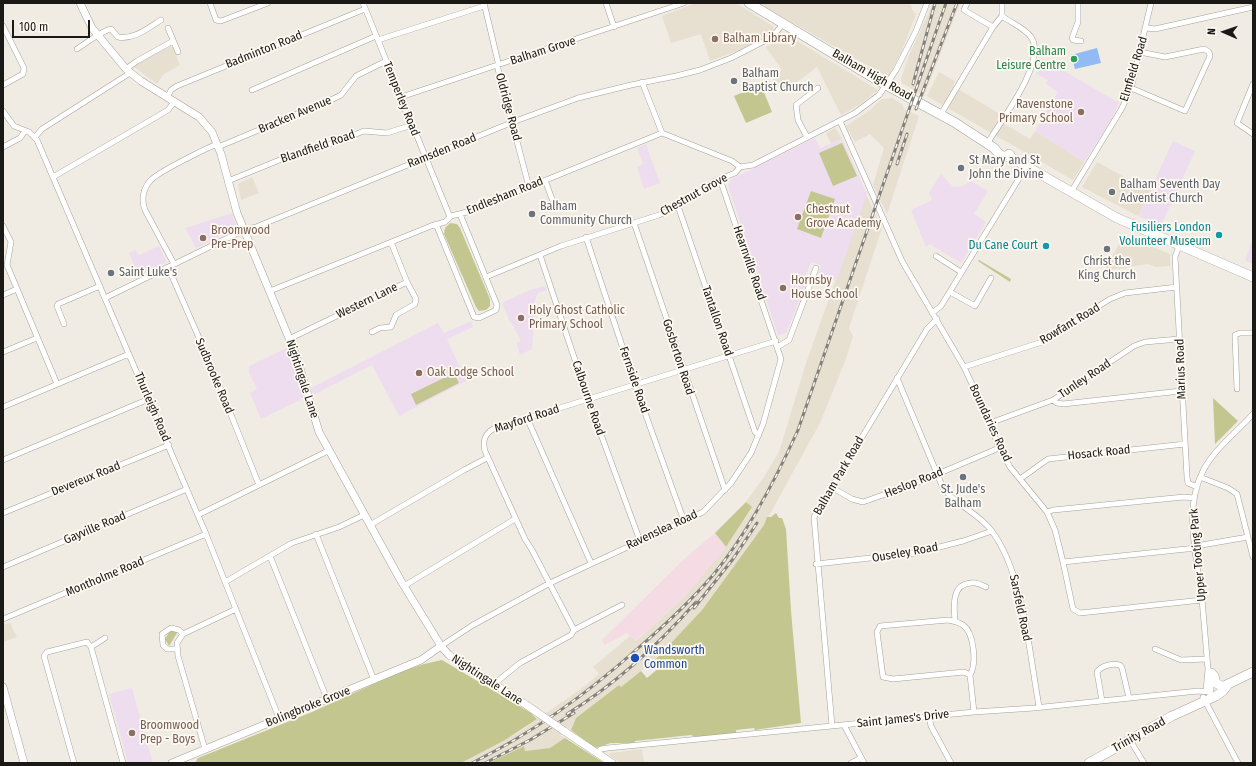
<!DOCTYPE html>
<html>
<head>
<meta charset="utf-8">
<style>
	body { margin:0 }
	#map { position:relative; width:1256px; height:766px; overflow:hidden; background:#f0ece4; font-family:"Fira Sans Condensed",sans-serif }
	canvas { display:block }
	.frame { position:absolute; inset:0; border:4px solid #1a1916; pointer-events:none }
	.north { position:absolute; left:1204px; top:12px; width:40px; height:40px; -webkit-text-stroke:3px #fef9f1; paint-order:stroke; rotate:272deg; font-size:11px; font-weight:700; line-height:16px; text-align:center; color:#1a1916 }
	.north::after { content:''; display:block; margin:auto; width:14px; height:18px; background:#1a1916; clip-path:polygon(50% 0,100% 100%,50% 72%,0 100%) }
	.scale { position:absolute; left:12px; top:20px; width:78px; height:18px; box-sizing:border-box; border:2px solid #1a1916; border-top:0; padding-left:5px; font-size:12px; line-height:14px; white-space:nowrap; color:#1a1916; -webkit-text-stroke:3px #fef9f1; paint-order:stroke }
</style>
</head>
<body>
<div id="map">
<canvas width="1256" height="766"></canvas>
<div class="frame"></div>
<div class="north">N</div>
<div class="scale">100 m</div>
</div>
<script>
const g = document.querySelector('canvas').getContext('2d');
g.lineJoin = 'round';
function fillPath(path, color) { g.fillStyle = color; g.fill(path, 'evenodd'); }
function trace(path, color, width, dash) { g.strokeStyle = color; g.lineWidth = width; g.lineCap = dash ? 'butt' : 'round'; g.setLineDash(dash || []); g.stroke(path); }
function write(font, color, halo, rows, align = 'center') {
  g.font = font + ' "Fira Sans Condensed",sans-serif'; g.lineWidth = 3.5; g.setLineDash([]); g.textBaseline = 'middle'; g.strokeStyle = halo; g.fillStyle = color; for (const [text, x, y, turn = 0] of rows) {
    g.save(); g.translate(x, y); g.rotate((+turn || 0) * Math.PI / 180); g.textAlign = isNaN(turn) ? turn : align; if (halo) g.strokeText(text, 0, 0); g.fillText(text, 0, 0); g.restore();
  }
}
fillPath(new Path2D(`
	M696 3H736L773 26V32L747 47 710 61 701 34 671 43 662 16Z
	M758 3H908L912 6 911 8 916 14 901 53 888 77Z
	M933 3H960L924 96 902 83 901 79 908 58Z
	M787 35 878 90 877 91 859 105 841 115 817 67 782 93 772 78 782 70 766 47Z
	M172 46 180 65 161 76 162 77 157 84 134 67 150 56Z
	M939 72 955 81 953 86 1000 114 997 120 1030 139 1035 131 1084 162 1073 180 927 96Z
	M892 98 902 104 904 109 919 116 887 214 873 185 884 148 870 134 855 142 846 126 870 110 882 99Z
	M835 128 842 139 831 143 826 133Z
	M1097 162 1141 186 1148 185 1152 187 1138 216 1082 187Z
	M252 177 259 193 241 200 238 184Z
	M866 195 882 228 849 328 853 336 846 359 820 423 764 525 702 610 656 659 621 687 619 685 576 718 571 730 567 727 560 735 565 738 563 740 550 748 525 751 524 746 489 763H461L519 732 537 719 543 712 546 713 585 686 599 674 593 667 630 636 636 641 684 597 726 547 752 508 746 502 764 477 779 452 806 363Z
	M1124 235 1170 254V266L1155 267 1148 264 1104 271Z
	M10 623 17 637 3 642V625Z
	M642 749 644 763H620L609 755 611 753Z`), '#e7dfd0');
fillPath(new Path2D(`
	M715 533 726 547 684 597 635 641 627 633 605 645 602 640 683 560Z`), '#f4dbe4');
fillPath(new Path2D(`
	M1045 60 1119 103 1111 120 1084 162 1035 131 1058 92 1046 84 1048 80 1036 74Z
	M815 138 820 148 842 139 867 194 837 280 818 274 821 265 811 262 806 275 808 278 786 333 778 335 728 186 730 180Z
	M1173 141 1195 151 1161 226 1138 216Z
	M646 144 660 183 644 189 637 167 643 164 637 148Z
	M941 174 953 187 963 186 971 181 988 191 974 214 986 222 961 263 930 244 926 247 911 210 932 200 929 193Z
	M232 213 237 228 196 248 185 228Z
	M1253 237V264L1245 261Z
	M159 246 167 262 139 276 129 253 135 250 139 255Z
	M545 286 547 290 538 293 535 300 532 349 520 355 516 343 521 341 511 322H510L502 303 530 290Z
	M471 321 473 327 447 339 466 381 399 416 372 365 313 395 311 388 438 323 444 333Z
	M287 348 304 398 261 419 250 393 257 389 249 373V366Z
	M132 688 136 703 153 763H128L109 694Z`), '#edddef');
fillPath(new Path2D(`
	M761 85 772 112 746 123 734 96Z
	M842 143 857 176 833 186 819 153Z
	M811 191 835 199 821 238 797 229Z
	M450 223 457 224 460 228 490 299V306L486 310 479 311 476 307 444 234 445 228Z
	M979 260 1011 279 1010 282 978 261Z
	M454 373 459 383 416 405 411 394Z
	M1213 398 1238 421 1215 444Z
	M746 502 752 507 726 547 715 533Z
	M776 513 779 518H782L786 529 791 611 801 723 755 730 754 728 736 730V733L695 737 691 735 635 741 634 743H611L595 748 571 730 576 718 619 685 621 687 641 671 647 678 660 667 656 659 702 610 764 525 767 517H771Z
	M170 631H175L177 633 169 646 165 639Z
	M442 660 531 713 537 719 505 740 461 763H195L198 758 312 712 400 672 424 664Z
	M565 738 604 763H489L524 746 525 751 550 748Z`), '#c3c78f');
fillPath(new Path2D(`
	M1097 48 1101 63 1075 69 1071 55Z`), '#92baf3');
const street = new Path2D(`
	M210 3 216 20 221 21 268 3
	M363 3 401 97V104L408 114 450 217
	M484 3 498 62V69L529 187
	M606 3 614 27
	M967 3 964 10 993 27
	M1078 3V22L1072 38 1073 40 1081 41
	M3 26 24 68 23 74 3 85
	M168 28 178 52
	M1146 28 1155 29 1253 7
	M378 40 484 6
	M77 49C85 44 103 30 111 29L118 37C134 40 148 28 161 20
	M126 69 137 61 173 41
	M642 82 662 133
	M1253 84 1237 123 1253 134
	M1131 88 1185 111 1210 56 1209 52 1204 49 1165 57 1140 52
	M252 90 376 36
	M401 97 684 3
	M167 98 171 90 177 86 365 9
	M3 111 14 126 29 132 37 140 206 534 279 718
	M941 114 993 27 1002 16V3
	M840 121 902 261 964 367 990 423 999 448 1010 467 1047 512 1055 530 1063 562 1073 609 1080 613 1202 600
	M35 137 42 129 130 73
	M807 137 798 120 796 105 818 88
	M987 144C1000 122 1048 61 1031 37 1025 28 1011 23 1002 16
	M3 147 20 138 25 131
	M218 147 333 99 341 95 356 76 386 61
	M53 177 163 113 168 110 174 102
	M545 180 552 199
	M228 181 299 152 307 153 364 131 387 133 412 125
	M1071 192 1122 108 1131 88 1151 3
	M678 206 755 432 759 435
	M634 223 725 490
	M436 224 474 317 479 318 496 310 497 305 460 214
	M3 226 11 242 7 265 57 384
	M586 237 635 385 684 521
	M1179 246 1175 257 1187 477 1188 483 1197 487
	M540 255 588 399 640 541
	M936 256 961 272
	M174 264 145 210C141 200 143 189 150 181 156 173 205 149 217 144
	M168 267 214 372 259 485
	M486 277 561 246 659 215 678 206 715 181 735 173 740 167 753 165 855 113 879 95 896 70 916 31 927 3
	M270 291 431 226 445 222 451 216 467 212 662 133 732 161 740 167
	M950 292 975 306 991 278
	M3 295 17 289
	M105 298 242 231 256 227 513 122 578 98 631 85 676 76 700 70 731 58 772 37 783 24
	M932 313 941 306 1026 167
	M64 324 57 306 58 304 100 286
	M372 332 380 328 391 327 396 315 415 304 416 299 407 282
	M289 339 407 282 391 242
	M779 346 789 340 816 268
	M3 352 37 338
	M964 367 1042 342 1110 299 1125 293 1177 287
	M897 378 943 488C957 506 978 513 991 530 1024 573 1029 653 1039 706
	M1237 389 1235 335 1240 333H1253
	M1053 400 1057 403 1063 404 1181 391
	M3 407 129 354
	M527 418 591 563
	M990 423 1053 400 1134 346 1145 342 1179 339
	M3 460 149 399
	M1200 477 1228 488 1237 494 1253 557
	M1020 479 1048 459 1185 444
	M831 487 852 499 863 502 914 484 999 448
	M1047 512 1053 510 1184 497 1194 498
	M3 513 169 445
	M198 515 328 451
	M370 525 464 470 487 458
	M316 534 374 680
	M1196 546 1248 537
	M270 556 327 699
	M1063 562 1196 548
	M816 564 916 553 963 541 992 531
	M3 567 187 489
	M225 582 292 543 339 527 364 515
	M404 586 515 519
	M3 619 206 534
	M948 620C953 621 959 622 963 625 974 633 977 663 970 675L964 672 893 679 883 677 877 632 880 626Z
	M955 621C954 607 951 584 971 583 975 582 982 585 986 587
	M574 630 532 550 525 539 485 451C482 440 485 433 495 428L776 341
	M574 630 622 605
	M441 646 473 625 550 583 703 512 731 483 751 453 763 424 781 359 720 179
	M91 647 105 638
	M176 649H167L163 645 162 634 171 628 179 630 183 634
	M1155 649 1181 660 1207 659
	M970 675 974 712
	M494 684 520 663 571 635 574 630
	M1206 691 1208 669
	M1210 696 1212 681 1208 669C1206 646 1204 622 1202 599 1197 558 1183 509 1203 471 1214 449 1237 432 1253 414
	M1203 697 1238 763
	M1102 701 1097 672C1101 666 1112 663 1120 665L1122 668 1129 698
	M929 717 931 726 951 763
	M844 725 864 763
	M832 726 814 517 927 329 937 319
	M1130 740 1144 763
	M205 749 178 656 177 643 183 634 236 609
	M597 753 601 749 608 748 974 712 1034 708 1198 691 1210 692
	M74 763 44 656 47 652 87 642 91 647 123 763
	M851 763 861 758`);
const secondary = new Path2D(`
	M80 3 92 28 126 69 141 81 199 117 212 132 221 154 237 213 296 355 319 432 401 581 441 646 449 655 525 704
	M3 687 24 763
	M564 731 612 763
	M172 763 421 660 441 646`);
const highway = new Path2D(`
	M749 3 877 80 954 122 994 148 1000 155 1012 158
	M1009 154 1012 158 1117 218 1253 277
	M1211 673 1214 676 1216 683 1223 687
	M1222 687 1253 672
	M1089 763 1172 716 1216 696 1223 691 1227 686`);
trace(street, '#a5a199', 6);
trace(secondary, '#a5a199', 8);
trace(highway, '#a5a199', 10);
trace(street, '#fff', 5);
trace(secondary, '#fff', 7);
trace(highway, '#fff', 9);
const rail = new Path2D(`
	M913 84 935 3
	M916 109 957 3
	M897 164 907 134
	M694 608 733 559 757 523
	M567 714C616 684 658 645 696 602
	M472 763C534 732 584 696 636 650 664 626 690 602 714 574 749 531 775 481 798 430L946 3
	M485 763 530 740 574 713`);
trace(rail, '#84817c', 3);
trace(rail, '#fef9f1', 1.5, [4.5]);
const secondaryBridge = new Path2D(`
	M525 704 564 731`);
trace(secondaryBridge, '#a5a199', 8, []);
trace(secondaryBridge, '#fff', 7);
for (const [x, y, r, color] of [
	[715,39,4,"#8d6e63"],
	[1074,59,4,"#2e9e5b"],
	[734,81,4,"#6b7280"],
	[1081,112,4,"#8d6e63"],
	[961,168,4,"#6b7280"],
	[1112,192,4,"#6b7280"],
	[532,214,4,"#6b7280"],
	[798,217,4,"#8d6e63"],
	[1219,235,4,"#0f9aa8"],
	[203,238,4,"#8d6e63"],
	[1046,246,4,"#0f9aa8"],
	[1107,249,4,"#6b7280"],
	[111,273,4,"#6b7280"],
	[783,288,4,"#8d6e63"],
	[521,318,4,"#8d6e63"],
	[419,373,4,"#8d6e63"],
	[963,477,4,"#6b7280"],
	[635,658,5,"#1a4fb4"],
	[132,733,4,"#8d6e63"]
]) { const dot = new Path2D(); dot.arc(x, y, r, 0, 2 * Math.PI); g.fillStyle = color; g.fill(dot); trace(dot, '#fef9f1', 1.5); }
write('12px', '#785e54', '#fef9f1', [
	["Balham Library",723,39],
	["Ravenstone",1073,105,"right"],
	["Primary School",1073,119,"right"],
	["Chestnut",806,210],
	["Grove Academy",806,224],
	["Broomwood",211,231],
	["Pre-Prep",211,245],
	["Hornsby",791,281],
	["House School",791,295],
	["Holy Ghost Catholic",529,311],
	["Primary School",529,325],
	["Oak Lodge School",427,373],
	["Broomwood",140,726],
	["Prep - Boys",140,740]
], 'left');
write('12px', '#1a1916', '#fef9f1', [
	["Badminton Road",264,50,-22],
	["Balham Grove",543,51,-18],
	["Elmfield Road",1134,69,-73],
	["Balham High Road",872,75,30],
	["Temperley Road",401,99,68],
	["Oldridge Road",508,107,75],
	["Bracken Avenue",295,115,-23],
	["Blandfield Road",318,147,-19],
	["Ramsden Road",442,151,-22],
	["Chestnut Grove",694,195,-29],
	["Endlesham Road",505,196,-22],
	["Hearnville Road",749,263,71],
	["Western Lane",367,301,-26],
	["Tantallon Road",717,321,71],
	["Rowfant Road",1070,324,-31],
	["Gosberton Road",678,357,72],
	["Marius Road",1181,369,-92],
	["Sudbrooke Road",214,376,67],
	["Nightingale Lane",302,379,72],
	["Tunley Road",1085,379,-34],
	["Fernside Road",634,380,71],
	["Calbourne Road",588,398,71],
	["Thurleigh Road",152,407,67],
	["Mayford Road",527,419,-18],
	["Boundaries Road",990,423,65],
	["Hosack Road",1099,453,-6],
	["Balham Park Road",839,476,-60],
	["Devereux Road",86,479,-22],
	["Heslop Road",914,483,-22],
	["Gayville Road",95,528,-23],
	["Ravenslea Road",662,530,-25],
	["Ouseley Road",905,553,-10],
	["Upper Tooting Park",1198,555,-95],
	["Montholme Road",105,577,-23],
	["Sarsfeld Road",1020,608,78],
	["Nightingale Lane",487,680,33],
	["Bolingbroke Grove",308,707,-22],
	["Saint James's Drive",903,719,-6],
	["Trinity Road",1139,735,-29]
]);
write('12px', '#27864d', '#fef9f1', [
	["Balham",1066,52],
	["Leisure Centre",1066,66]
], 'right');
write('12px', '#5b616d', '#fef9f1', [
	["Balham",742,74],
	["Baptist Church",742,88],
	["St Mary and St",969,161],
	["John the Divine",969,175],
	["Balham Seventh Day",1120,185],
	["Adventist Church",1120,199],
	["Balham",540,207],
	["Community Church",540,221],
	["Christ the",1107,262,"center"],
	["King Church",1107,276,"center"],
	["Saint Luke's",119,273],
	["St. Jude's",963,490,"center"],
	["Balham",963,504,"center"]
], 'left');
write('12px', '#0d838f', '#fef9f1', [
	["Fusiliers London",1211,228],
	["Volunteer Museum",1211,242],
	["Du Cane Court",1038,246]
], 'right');
write('12px', '#164399', '#fef9f1', [
	["Wandsworth",644,651],
	["Common",644,665]
], 'left');
</script>
</body>
</html>
